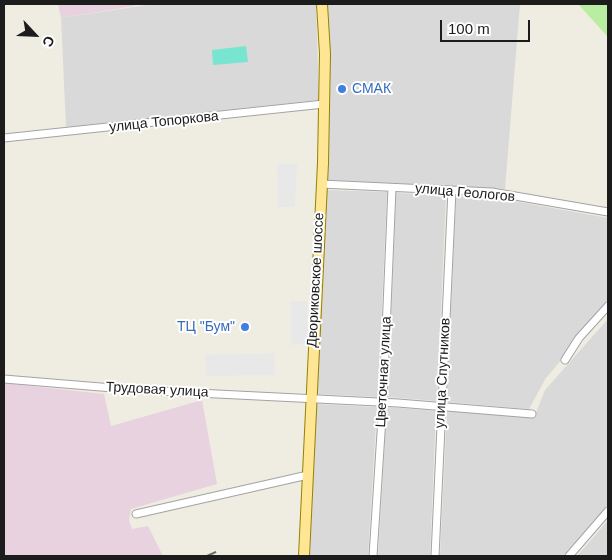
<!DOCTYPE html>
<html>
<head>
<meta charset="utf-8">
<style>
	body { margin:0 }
	#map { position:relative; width:612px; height:560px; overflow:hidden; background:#efede1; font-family:Helvetica,sans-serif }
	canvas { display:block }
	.frame { position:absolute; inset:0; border:5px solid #1c1c1c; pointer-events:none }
	.north { position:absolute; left:10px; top:10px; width:50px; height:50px; -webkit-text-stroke:4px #fff; paint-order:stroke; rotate:115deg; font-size:14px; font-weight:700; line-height:20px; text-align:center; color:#1c1c1c }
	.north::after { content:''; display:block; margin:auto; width:18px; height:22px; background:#1c1c1c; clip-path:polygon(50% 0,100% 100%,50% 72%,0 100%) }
	.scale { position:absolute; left:440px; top:20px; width:90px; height:22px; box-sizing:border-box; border:2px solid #1c1c1c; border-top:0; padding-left:6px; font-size:15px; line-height:18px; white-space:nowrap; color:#1c1c1c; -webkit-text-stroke:4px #fff; paint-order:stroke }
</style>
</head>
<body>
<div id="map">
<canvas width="612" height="560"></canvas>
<div class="frame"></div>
<div class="north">С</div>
<div class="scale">100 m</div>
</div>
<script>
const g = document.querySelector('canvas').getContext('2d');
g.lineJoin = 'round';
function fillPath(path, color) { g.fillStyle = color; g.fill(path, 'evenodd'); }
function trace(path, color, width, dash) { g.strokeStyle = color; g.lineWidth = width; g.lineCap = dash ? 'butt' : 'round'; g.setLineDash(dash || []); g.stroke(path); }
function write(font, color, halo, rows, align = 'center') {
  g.font = font + ' Helvetica,sans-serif'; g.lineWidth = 4; g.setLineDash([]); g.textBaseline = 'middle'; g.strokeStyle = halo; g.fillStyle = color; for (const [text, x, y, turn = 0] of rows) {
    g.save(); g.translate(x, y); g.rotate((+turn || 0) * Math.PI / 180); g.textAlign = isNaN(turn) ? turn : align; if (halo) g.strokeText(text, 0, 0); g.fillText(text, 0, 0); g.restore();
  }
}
fillPath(new Path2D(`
	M153 4H316L319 100 66 127 61 18Z
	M325 4H520L505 189 327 180 330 54Z
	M327 190 387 192 378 397 316 394Z
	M396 193 446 195 437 401 388 397Z
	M456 196 492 197 608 218V305L546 378 529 409 447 402Z
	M608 319V505L563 556H440L447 411 535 415 545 390Z
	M316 404 377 407 368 556H310Z
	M387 407 436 411 430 556H378Z
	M608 520V556H577L598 532Z`), '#dad9d9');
fillPath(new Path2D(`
	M58 4H135V6L61 18Z
	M4 383 104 394 111 426 202 400 217 484 131 509 129 520 132 529 148 526 163 556H4Z`), '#e8d2e0');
fillPath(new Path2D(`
	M578 4H608V38V37Z`), '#b8eda2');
fillPath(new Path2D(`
	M246 46 248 62 213 65 212 50Z`), '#78e5d0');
fillPath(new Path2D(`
	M277 164H297L295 207H278Z
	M291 301H307L308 344 291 345Z
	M275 353V375L206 376 205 355Z`), '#e8e8e8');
const street = new Path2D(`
	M4 138 324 104
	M321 184 492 192 608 212
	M565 360 579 338 608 306
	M4 379 137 390 398 403 532 414
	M136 514 308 475
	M373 556 383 402 392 188
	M435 556 452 190
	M569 556 608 511`);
const primary = new Path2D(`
	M304 556 323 163 325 54 322 4`);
trace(street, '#a3a3a3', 9);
trace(primary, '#948000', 12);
trace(street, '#fff', 7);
trace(primary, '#ffe695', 10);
trace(new Path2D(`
	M207 556 220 550`), '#6a6a6a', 2, [10, 10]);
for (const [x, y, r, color] of [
	[342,89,5,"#3f7fe0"],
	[245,327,5,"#3f7fe0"]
]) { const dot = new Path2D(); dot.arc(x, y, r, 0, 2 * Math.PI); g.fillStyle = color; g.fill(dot); trace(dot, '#fff', 2); }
write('14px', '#366cbe', '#fff', [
	["СМАК",352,89],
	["ТЦ \"Бум\"",235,327,"right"]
], 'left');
write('14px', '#1c1c1c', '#fff', [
	["улица Топоркова",164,122,-6],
	["улица Геологов",465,193,5],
	["Двориковское шоссе",316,280,-87],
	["Цветочная улица",384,372,-87],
	["улица Спутников",443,373,-87],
	["Трудовая улица",157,390,3]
]);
</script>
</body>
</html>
